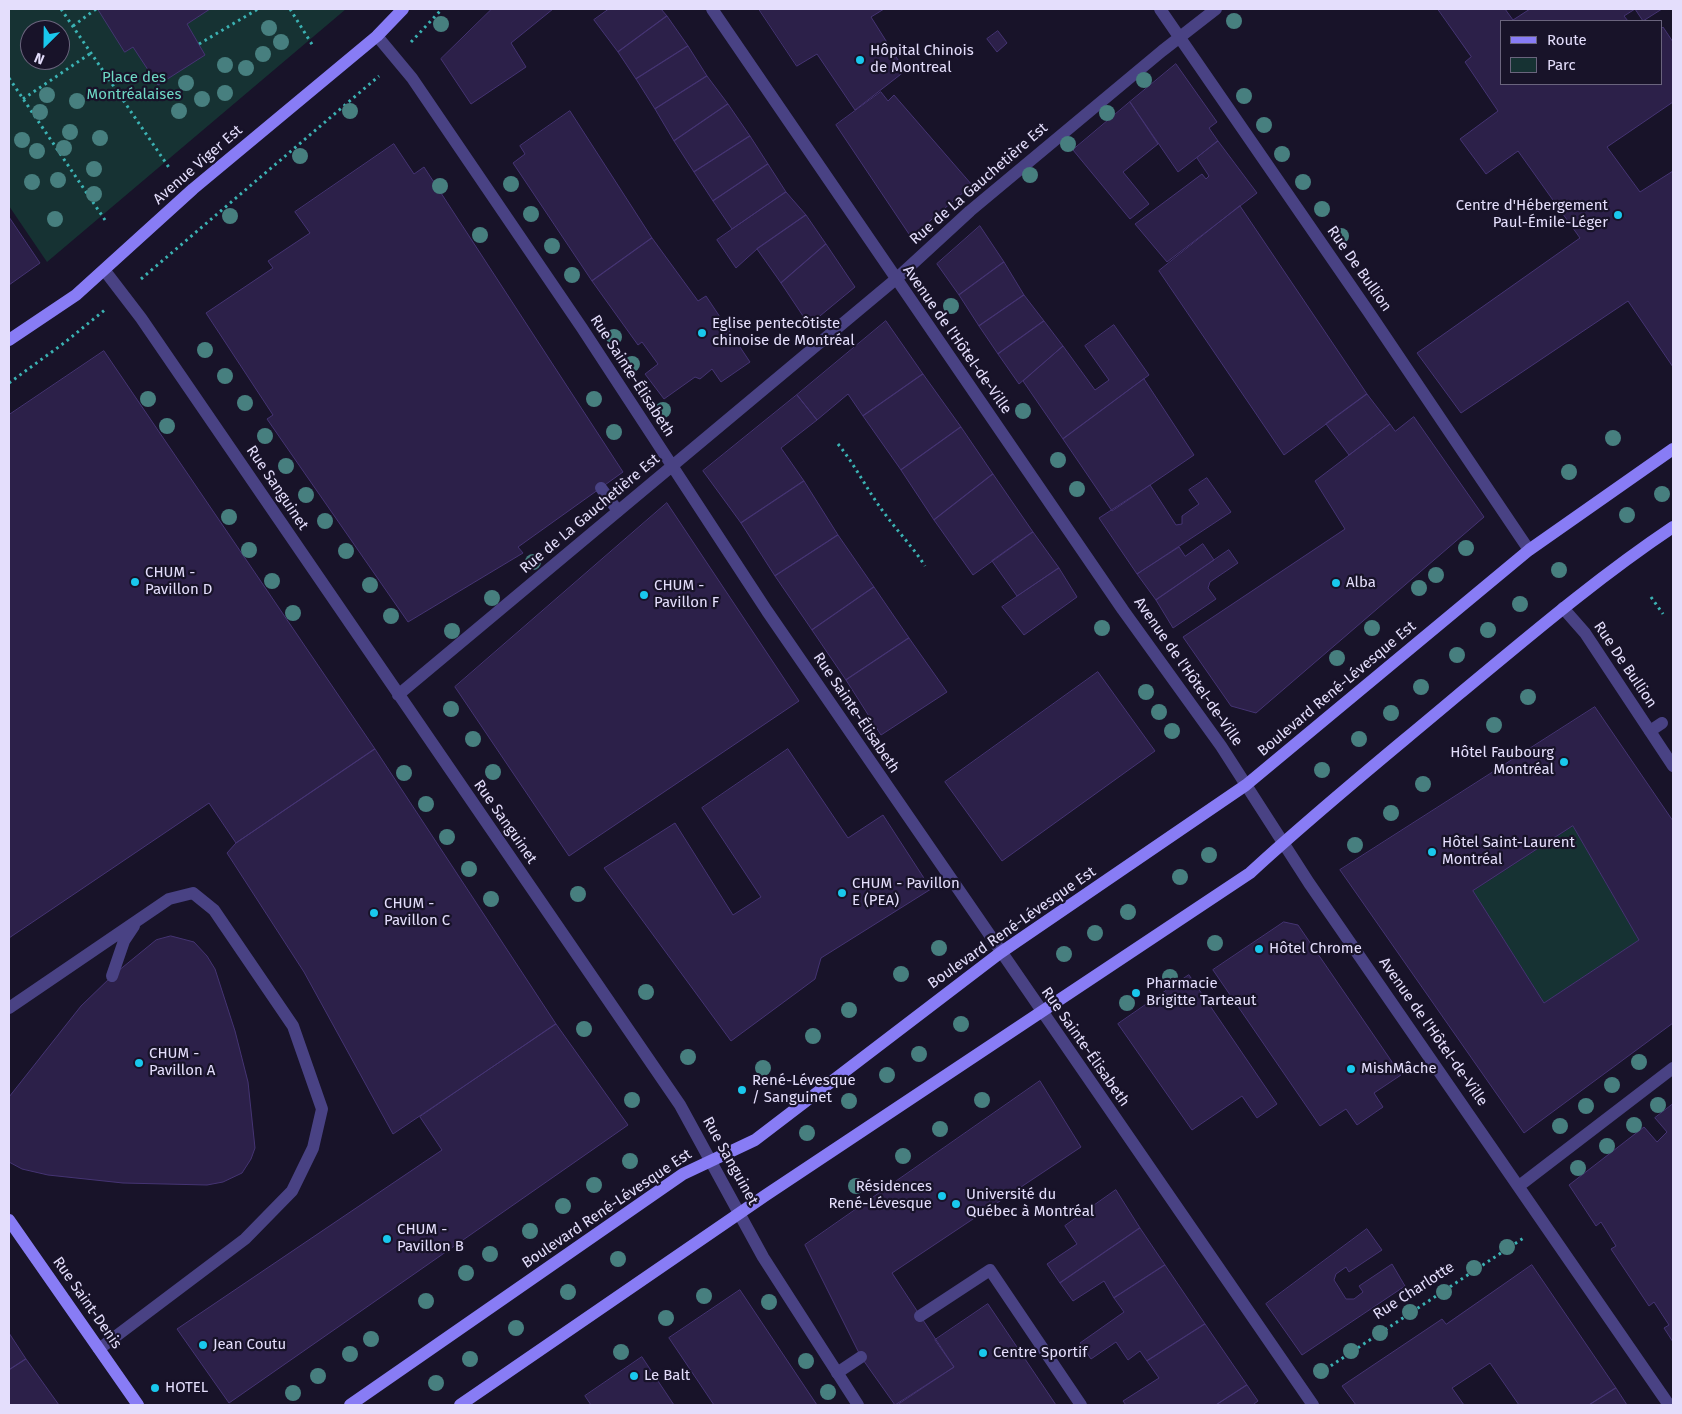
<!DOCTYPE html>
<html>
<head>
<meta charset="utf-8">
<style>
	body { margin:0 }
	#map { position:relative; width:1682px; height:1414px; overflow:hidden; background:#181329; font-family:"Fira Sans",sans-serif }
	canvas { display:block }
	.frame { position:absolute; inset:0; border:10px solid #e4defc; pointer-events:none }
	.legend { position:absolute; left:1500px; top:20px; width:162px; height:65px; box-sizing:border-box; background:#181329; border:1px solid #6a647d; margin:0; padding:6px 9px; list-style:none; font-size:15px; color:#e4defc }
	.legend li { display:flex; align-items:center; gap:10px; height:25px }
	.legend b { width:25px; border:1px solid #6a647d }
	.north { position:absolute; left:20px; top:20px; width:50px; height:50px; box-sizing:border-box; background:#181329; border:1px solid #6a647d; border-radius:50%; rotate:203deg; font-size:14px; font-weight:700; line-height:20px; text-align:center; color:#e4defc }
	.north::after { content:''; display:block; margin:auto; width:18px; height:22px; background:#19c8ed; clip-path:polygon(50% 0,100% 100%,50% 72%,0 100%) }
</style>
</head>
<body>
<div id="map">
<canvas width="1682" height="1414"></canvas>
<div class="frame"></div>
<ul class="legend">
<li><b style="height:6px;background:#887cf5"></b>Route</li>
<li><b style="height:14px;background:#163233"></b>Parc</li>
</ul>
<div class="north">N</div>
</div>
<script>
const g = document.querySelector('canvas').getContext('2d');
g.lineJoin = 'round';
function fillPath(path, color) { g.fillStyle = color; g.fill(path, 'evenodd'); }
function trace(path, color, width, dash) { g.strokeStyle = color; g.lineWidth = width; g.lineCap = dash ? 'butt' : 'round'; g.setLineDash(dash || []); g.stroke(path); }
function write(font, color, halo, rows, align = 'center') {
  g.font = font + ' "Fira Sans",sans-serif'; g.lineWidth = 4.5; g.setLineDash([]); g.textBaseline = 'middle'; g.strokeStyle = halo; g.fillStyle = color; for (const [text, x, y, turn = 0] of rows) {
    g.save(); g.translate(x, y); g.rotate((+turn || 0) * Math.PI / 180); g.textAlign = isNaN(turn) ? turn : align; if (halo) g.strokeText(text, 0, 0); g.fillText(text, 0, 0); g.restore();
  }
}
fillPath(new Path2D(`
	M9 9H346L47 262 9 206ZM30 30H60V60H30Z
	M1573 826 1639 940 1544 1003 1473 891Z`), '#163233');
const building = new Path2D(`
	M98 9H210L187 24 205 55 158 85 133 47 125 52Z
	M492 9H553L511 43 526 67 471 104 441 59Z
	M609 9H661L667 16 618 52 594 20Z
	M759 9H884L871 17 905 71 855 110 817 54 797 66Z
	M1438 9H1505L1513 20 1530 9H1662L1643 21 1635 9 1624 16 1628 21H1501V84H1661V29L1663 27 1673 42V102L1607 147 1640 192 1673 171V367L1628 301 1461 413 1417 353 1580 238 1518 151 1486 174 1460 139 1498 111 1465 62 1471 57Z
	M667 16 688 46 636 79 618 52Z
	M998 31 1007 43 997 52 987 39Z
	M688 46 707 76 655 109 636 79Z
	M1176 64 1217 122 1209 128 1218 141 1178 172 1130 102Z
	M707 76 728 104 674 141 655 109Z
	M881 92 888 101 894 95 972 185 911 237 836 125Z
	M1130 102 1158 144 1123 172 1149 204 1130 219 1073 150Z
	M728 104 750 136 694 172 674 141Z
	M570 111 652 238 592 281 513 163 525 154 520 146Z
	M750 136 768 164 713 201 694 172Z
	M1218 141 1257 193 1167 262 1135 224 1202 174 1206 179 1209 176 1197 158Z
	M394 144 414 174 424 167 623 472 518 547 523 553 408 622 267 419 273 415 206 313 273 268 268 261 310 233 295 212Z
	M768 164 786 192 732 229 713 201Z
	M786 192 806 215 757 249 736 268 717 240Z
	M1240 206 1367 394 1284 455 1159 271Z
	M806 215 826 244 781 283 757 249Z
	M9 217 40 263 9 285Z
	M980 226 1004 262 959 295 937 264Z
	M652 238 698 301 706 296 750 362 721 382 712 369 700 379 695 377 664 399 645 374 658 364 642 342 638 345 592 281Z
	M826 244 855 287 809 325 781 283Z
	M1004 262 1024 295 979 326 959 295Z
	M1024 295 1044 321 998 354 979 326Z
	M886 321 923 374 863 416 848 394 817 420 797 395Z
	M1044 321 1063 346 1019 384 998 354Z
	M1114 325 1149 375 1063 439 1023 381 1063 346 1095 390 1109 380 1085 346Z
	M104 351 375 749 236 843 209 803 9 938V415Z
	M923 374 961 427 901 470 863 416Z
	M1144 379 1194 455 1112 511 1063 439Z
	M1367 394 1390 424 1349 455 1326 424Z
	M797 395 817 420 781 448 804 481 741 523 703 471Z
	M1414 417 1484 517 1256 713 1231 706 1183 637 1345 529 1315 481 1390 424 1395 431Z
	M961 427 993 474 934 520 901 470Z
	M993 474 1033 532 973 575 934 520Z
	M1207 478 1231 512 1137 574 1099 518 1150 485 1176 525 1182 524V516L1199 504 1189 490Z
	M804 481 838 535 775 576 741 523Z
	M667 503 799 701 569 856 455 687Z
	M1033 532 1059 568 1017 596 992 561Z
	M838 535 874 587 812 630 775 576Z
	M1203 544 1214 560 1156 600 1137 574 1179 547 1185 556Z
	M1229 550 1238 563 1210 582 1208 588 1216 599 1173 628 1156 600Z
	M1059 568 1077 597 1024 635 1002 607Z
	M874 587 909 638 846 680 812 630Z
	M909 638 947 692 881 735 846 680Z
	M1098 672 1155 751 1002 861 945 782Z
	M1595 707 1673 821V1023L1524 1133 1340 870ZM1573 826 1639 940 1544 1003 1473 891Z
	M375 749 556 1024 393 1134 304 972 227 853 236 843Z
	M788 749 848 838 883 815 931 889 821 958 815 979 731 1041 604 868 675 823 733 915 761 897 702 808Z
	M1284 922 1298 925 1401 1075 1374 1093 1383 1107 1357 1125 1346 1109 1320 1126 1213 970Z
	M171 936 194 942 207 956 215 969 235 1031 248 1082 255 1148 251 1159 242 1173 223 1182 207 1185 123 1183 48 1175 22 1169 9 1162V1097L81 1006 112 976 156 940Z
	M1189 975 1277 1104 1257 1118 1242 1096 1192 1130 1118 1024Z
	M556 1024 628 1125 229 1403 177 1329 442 1150 420 1117Z
	M1040 1081 1081 1147 892 1273 954 1367 895 1405 861 1357 805 1245Z
	M1673 1104V1342L1664 1328 1669 1325 1654 1302 1649 1306 1611 1249 1616 1246 1601 1222 1596 1226 1569 1185 1644 1127 1657 1142 1667 1132 1655 1118Z
	M1116 1190 1140 1228 1060 1283 1047 1264 1077 1244 1065 1226Z
	M1140 1228 1165 1265 1114 1298 1104 1281 1073 1301 1060 1283Z
	M1367 1229 1382 1250 1349 1272 1346 1267 1336 1274 1334 1280 1346 1299H1354L1363 1292 1359 1286 1392 1264 1405 1286 1302 1355 1266 1304Z
	M1165 1265 1205 1324 1147 1361 1140 1351 1128 1360 1116 1342 1091 1359 1080 1343 1124 1312 1114 1298Z
	M1532 1265 1616 1388 1589 1405H1519L1490 1363 1452 1388 1464 1405H1356L1342 1386 1442 1319 1446 1324Z
	M740 1290 817 1405H714L669 1338Z
	M988 1304 1056 1405H897L954 1367 935 1340Z
	M1205 1324 1247 1385 1216 1405H1126L1123 1401 1159 1378 1147 1361Z
	M9 1333 26 1359 9 1370Z
	M642 1357 674 1405H591L585 1396Z
	M26 1359 59 1405H9V1370Z
	M1247 1385 1258 1401 1254 1404 1255 1405H1216Z
	M1616 1388 1627 1405H1589Z`);
fillPath(building, '#2c2049');
trace(building, '#453473', 1);
trace(new Path2D(`
	M61 9 170 169
	M290 9 313 46
	M73 26 96 9
	M411 42 442 9
	M199 44 258 9
	M9 78 105 220
	M23 99 91 53
	M141 279 379 76
	M9 383 64 343 106 309
	M838 444C856 466 868 492 885 514 898 532 913 547 925 566
	M1651 597 1663 614
	M1320 1373 1525 1237`), '#3bb2b3', 3, [2.5, 4]);
trace(new Path2D(`
	M601 488 618 511
	M1650 731 1662 723
	M112 976 124 941 134 926
	M9 1008 169 899 193 893 214 910 293 1026 322 1109 313 1148 292 1191 245 1239 99 1349
	M920 1316 990 1270 1081 1405
	M837 1373 861 1357`), '#494284', 12);
trace(new Path2D(`
	M712 9 1123 610 1221 746 1309 883 1669 1405
	M1160 9 1368 311 1529 550
	M377 36 412 78 582 328 767 611 1313 1405
	M105 271 141 318 680 1105 763 1257 858 1405
	M1563 608 1585 633 1673 766
	M398 695 896 279 970 211 1162 51 1216 9
	M1519 1186 1673 1068`), '#494284', 12);
trace(new Path2D(`
	M9 340 76 295 193 189 377 36 403 9
	M9 1220 138 1405
	M350 1405 683 1174 755 1140 1000 953 1246 785 1529 550 1673 449
	M460 1405 766 1195 1250 873C1317 811 1388 754 1458 695 1528 637 1597 578 1673 527`), '#887cf5', 12);
g.fillStyle = '#477f7f';
for (const [x, y] of [
	[1234,21],
	[441,24],
	[269,28],
	[281,42],
	[263,54],
	[225,65],
	[246,68],
	[1144,80],
	[186,83],
	[225,93],
	[47,95],
	[1244,96],
	[202,99],
	[77,101],
	[179,111],
	[350,111],
	[40,112],
	[1107,113],
	[1264,125],
	[70,132],
	[100,138],
	[22,140],
	[1068,144],
	[64,148],
	[37,151],
	[1282,154],
	[300,156],
	[94,169],
	[1030,175],
	[58,180],
	[32,182],
	[1303,182],
	[511,184],
	[440,186],
	[94,194],
	[1322,209],
	[531,214],
	[230,216],
	[55,219],
	[480,235],
	[1341,236],
	[552,246],
	[572,275],
	[951,306],
	[614,337],
	[205,350],
	[632,364],
	[225,376],
	[148,399],
	[594,399],
	[245,403],
	[663,410],
	[1023,411],
	[167,426],
	[614,432],
	[265,436],
	[1613,438],
	[1058,460],
	[286,466],
	[1569,472],
	[1077,489],
	[1662,494],
	[306,495],
	[1627,515],
	[229,517],
	[325,521],
	[1466,548],
	[249,550],
	[346,551],
	[533,562],
	[1559,570],
	[1436,575],
	[272,581],
	[370,585],
	[1419,588],
	[492,598],
	[1520,604],
	[293,613],
	[391,616],
	[1102,628],
	[1372,628],
	[1488,630],
	[452,631],
	[1457,655],
	[1337,658],
	[1421,687],
	[1146,692],
	[1528,697],
	[451,709],
	[1159,712],
	[1391,713],
	[1494,725],
	[1172,731],
	[473,739],
	[1359,739],
	[1322,770],
	[493,772],
	[404,773],
	[1423,784],
	[426,804],
	[1391,813],
	[447,837],
	[1355,845],
	[1209,855],
	[469,869],
	[1180,877],
	[578,894],
	[491,899],
	[1128,912],
	[1095,933],
	[1215,943],
	[939,948],
	[1064,954],
	[901,974],
	[1170,977],
	[646,992],
	[1127,1003],
	[849,1010],
	[961,1024],
	[584,1029],
	[813,1036],
	[919,1054],
	[688,1057],
	[1639,1062],
	[763,1068],
	[887,1075],
	[1612,1085],
	[632,1100],
	[982,1100],
	[849,1101],
	[1658,1105],
	[1586,1106],
	[1634,1125],
	[1560,1126],
	[940,1129],
	[807,1133],
	[1607,1146],
	[903,1156],
	[630,1161],
	[1578,1168],
	[594,1185],
	[856,1186],
	[563,1206],
	[530,1231],
	[1507,1247],
	[490,1254],
	[618,1259],
	[1474,1268],
	[466,1273],
	[568,1292],
	[1444,1292],
	[704,1296],
	[426,1301],
	[769,1302],
	[1410,1312],
	[666,1318],
	[516,1328],
	[1380,1333],
	[371,1339],
	[1351,1351],
	[621,1352],
	[350,1354],
	[470,1359],
	[806,1361],
	[1321,1371],
	[318,1376],
	[436,1383],
	[828,1392],
	[293,1393]
]) { g.beginPath(); g.arc(x, y, 8, 0, 2 * Math.PI); g.fill(); }
for (const [x, y, r, color] of [
	[860,60,5,"#19c8ed"],
	[1618,215,5,"#19c8ed"],
	[702,333,5,"#19c8ed"],
	[135,582,5,"#19c8ed"],
	[1336,583,5,"#19c8ed"],
	[644,595,5,"#19c8ed"],
	[1564,762,5,"#19c8ed"],
	[1432,852,5,"#19c8ed"],
	[842,893,5,"#19c8ed"],
	[374,913,5,"#19c8ed"],
	[1259,949,5,"#19c8ed"],
	[1136,993,5,"#19c8ed"],
	[139,1063,5,"#19c8ed"],
	[1351,1069,5,"#19c8ed"],
	[742,1090,5,"#19c8ed"],
	[942,1196,5,"#19c8ed"],
	[956,1204,5,"#19c8ed"],
	[387,1239,5,"#19c8ed"],
	[203,1345,5,"#19c8ed"],
	[983,1353,5,"#19c8ed"],
	[634,1376,5,"#19c8ed"],
	[155,1388,5,"#19c8ed"]
]) { const dot = new Path2D(); dot.arc(x, y, r, 0, 2 * Math.PI); g.fillStyle = color; g.fill(dot); trace(dot, '#181329', 2); }
write('15px', '#e4defc', '#181329', [
	["Hôpital Chinois",870,51],
	["de Montreal",870,68],
	["Centre d'Hébergement",1608,206,"right"],
	["Paul-Émile-Léger",1608,223,"right"],
	["Eglise pentecôtiste",712,324],
	["chinoise de Montréal",712,341],
	["CHUM -",145,573],
	["Pavillon D",145,590],
	["Alba",1346,583],
	["CHUM -",654,586],
	["Pavillon F",654,603],
	["Hôtel Faubourg",1554,753,"right"],
	["Montréal",1554,770,"right"],
	["Hôtel Saint-Laurent",1442,843],
	["Montréal",1442,860],
	["CHUM - Pavillon",852,884],
	["E (PEA)",852,901],
	["CHUM -",384,904],
	["Pavillon C",384,921],
	["Hôtel Chrome",1269,949],
	["Pharmacie",1146,984],
	["Brigitte Tarteaut",1146,1001],
	["CHUM -",149,1054],
	["Pavillon A",149,1071],
	["MishMâche",1361,1069],
	["René-Lévesque",752,1081],
	["/ Sanguinet",752,1098],
	["Résidences",932,1187,"right"],
	["René-Lévesque",932,1204,"right"],
	["Université du",966,1195],
	["Québec à Montréal",966,1212],
	["CHUM -",397,1230],
	["Pavillon B",397,1247],
	["Jean Coutu",213,1345],
	["Centre Sportif",993,1353],
	["Le Balt",644,1376],
	["HOTEL",165,1388]
], 'left');
write('15px', '#6ed8c5', '#181329', [
	["Place des",134,78],
	["Montréalaises",134,95]
]);
write('15px', '#e4defc', '#181329', [
	["Avenue Viger Est",198,165,-41],
	["Rue de La Gauchetière Est",979,184,-41],
	["Rue De Bullion",1359,269,55],
	["Avenue de l'Hôtel-de-Ville",957,340,55],
	["Rue Sainte-Élisabeth",632,376,57],
	["Rue Sanguinet",277,488,56],
	["Rue de La Gauchetière Est",590,514,-40],
	["Rue De Bullion",1625,665,56],
	["Avenue de l'Hôtel-de-Ville",1188,672,55],
	["Boulevard René-Lévesque Est",1337,689,-40],
	["Rue Sainte-Élisabeth",856,713,56],
	["Rue Sanguinet",505,822,55],
	["Boulevard René-Lévesque Est",1012,928,-35],
	["Avenue de l'Hôtel-de-Ville",1433,1032,55],
	["Rue Sainte-Élisabeth",1085,1047,55],
	["Rue Sanguinet",730,1161,61],
	["Boulevard René-Lévesque Est",607,1209,-34],
	["Rue Charlotte",1414,1291,-33],
	["Rue Saint-Denis",87,1303,55]
]);
</script>
</body>
</html>
